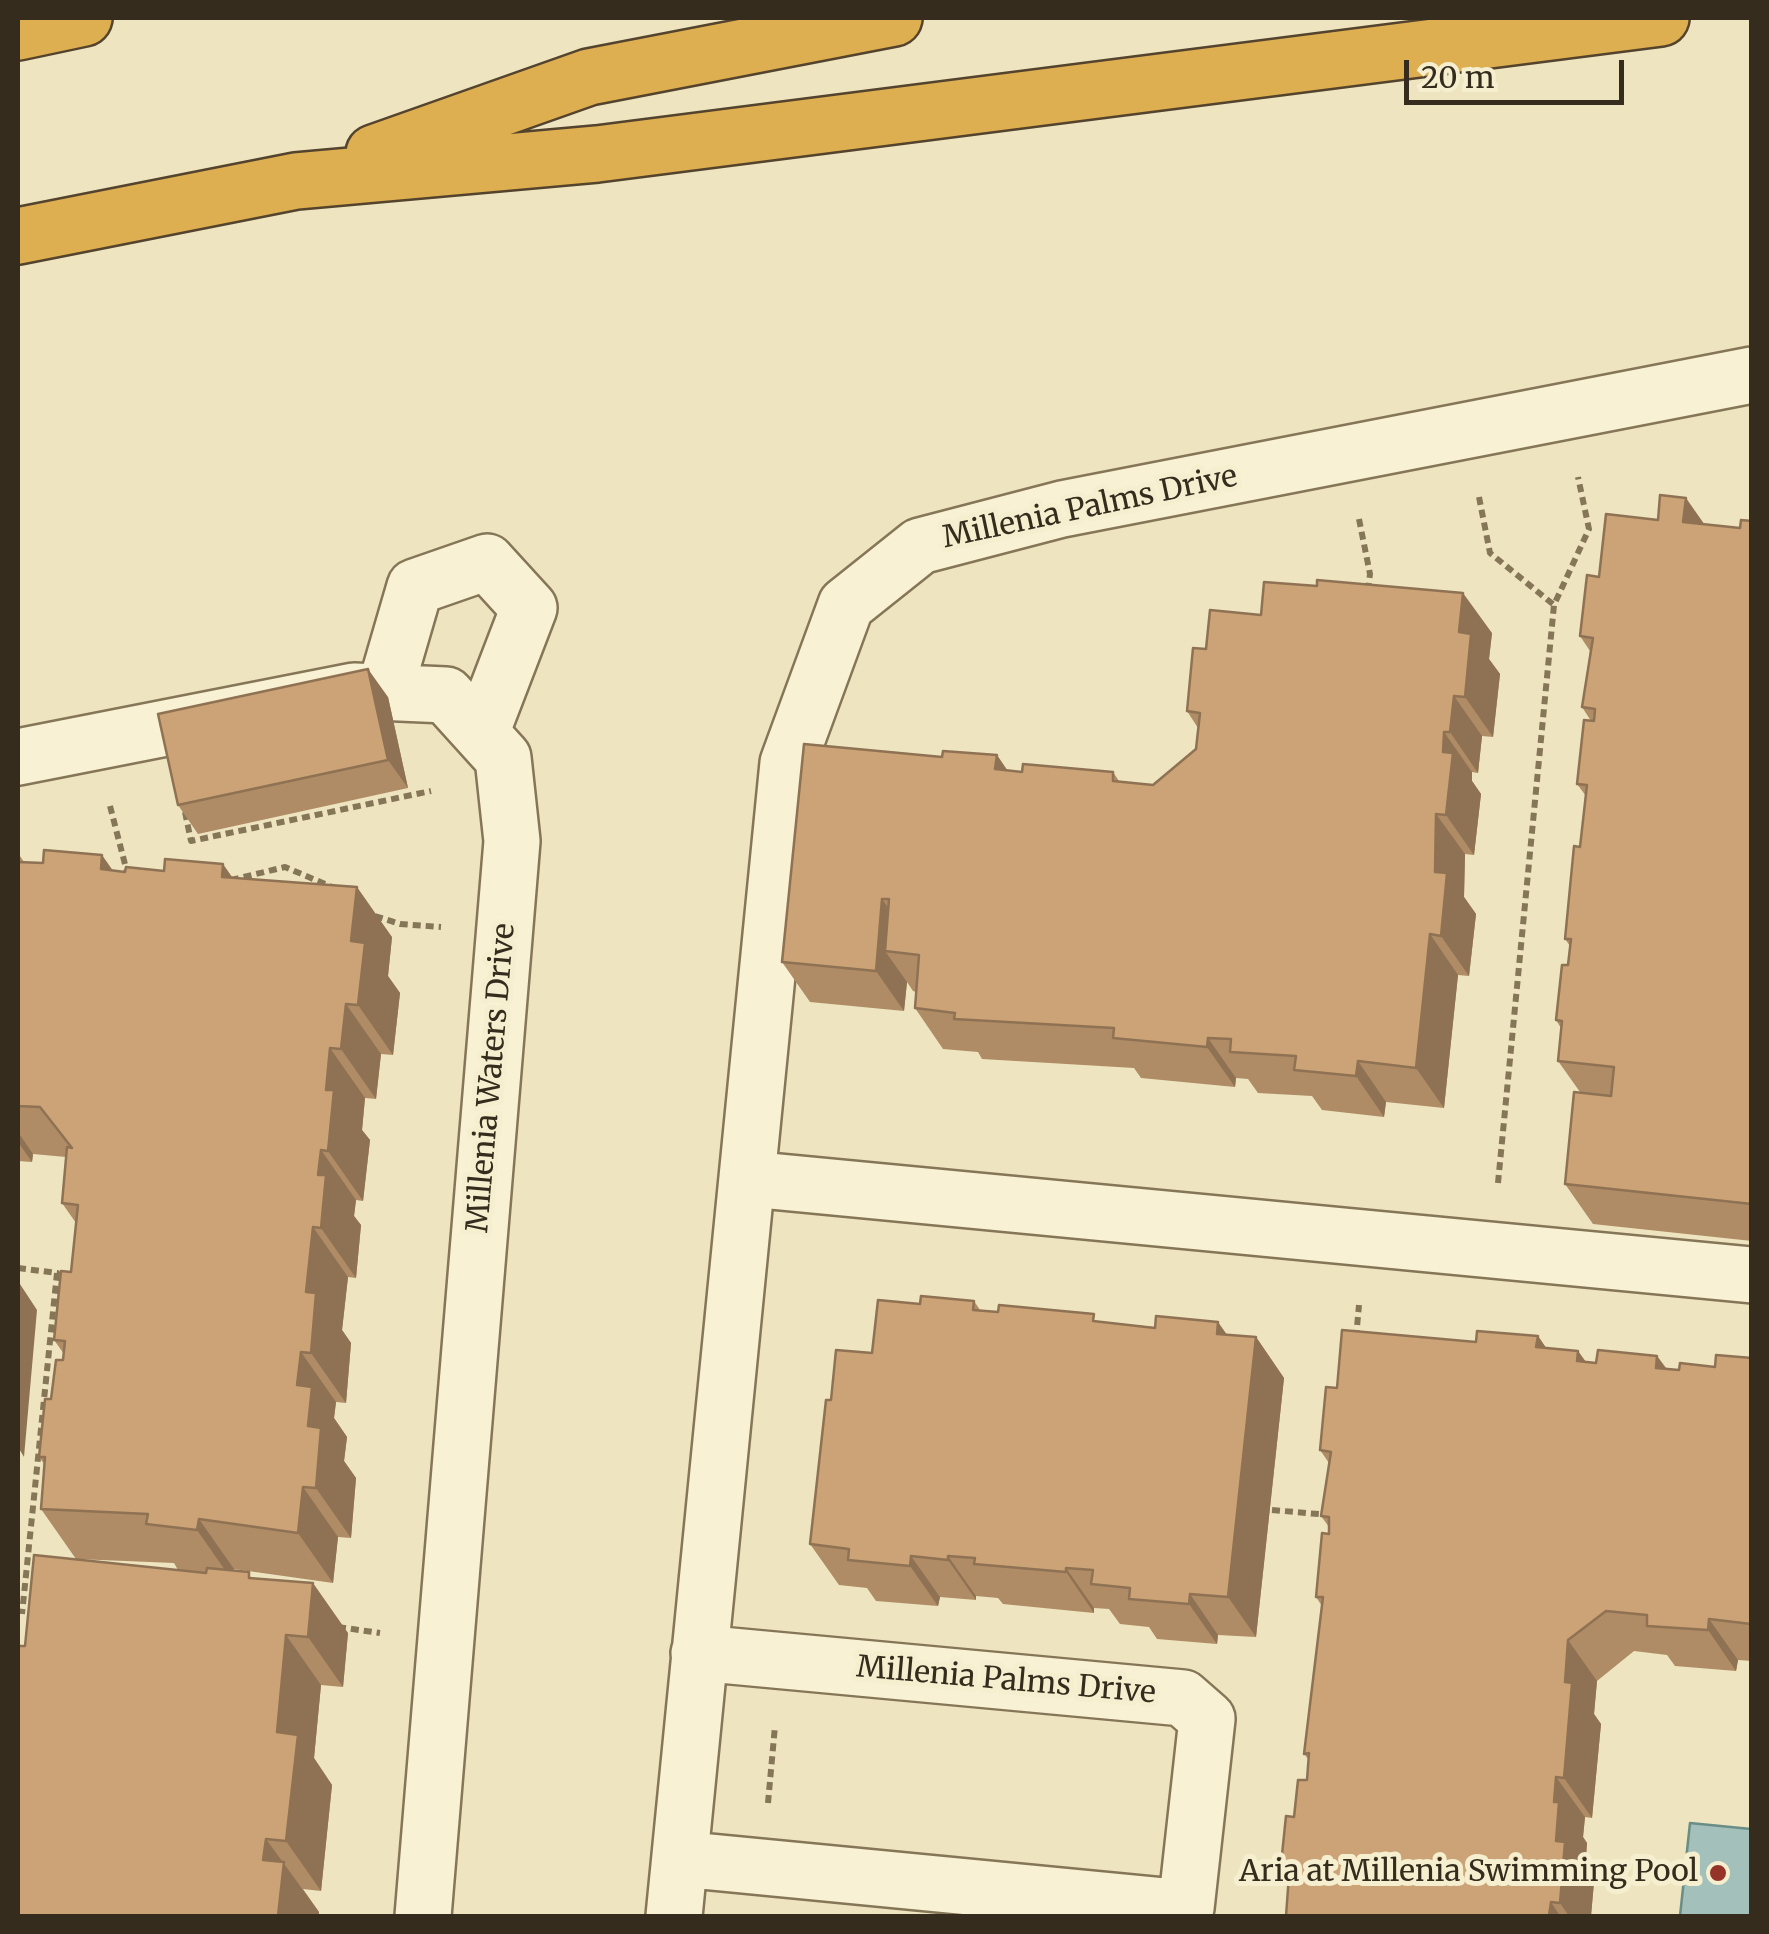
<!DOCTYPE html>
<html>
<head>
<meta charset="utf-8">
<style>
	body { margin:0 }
	#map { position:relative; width:1769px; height:1934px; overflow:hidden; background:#eee5c0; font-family:Merriweather,serif }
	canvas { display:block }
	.frame { position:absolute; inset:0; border:20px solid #362c1d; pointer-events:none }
	.scale { position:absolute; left:1404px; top:60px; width:220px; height:45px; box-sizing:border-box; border:5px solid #362c1d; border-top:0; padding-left:12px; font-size:30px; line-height:35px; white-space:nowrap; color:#362c1d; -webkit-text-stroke:8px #f5eecf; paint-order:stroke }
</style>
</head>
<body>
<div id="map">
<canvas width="1769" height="1934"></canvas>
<div class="frame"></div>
<div class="scale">20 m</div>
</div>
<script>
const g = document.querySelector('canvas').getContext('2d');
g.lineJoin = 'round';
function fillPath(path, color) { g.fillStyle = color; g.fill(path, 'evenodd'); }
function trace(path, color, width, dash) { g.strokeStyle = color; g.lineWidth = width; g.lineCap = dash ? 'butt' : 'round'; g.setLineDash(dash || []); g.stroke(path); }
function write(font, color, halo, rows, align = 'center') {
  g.font = font + ' Merriweather,serif'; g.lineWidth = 10; g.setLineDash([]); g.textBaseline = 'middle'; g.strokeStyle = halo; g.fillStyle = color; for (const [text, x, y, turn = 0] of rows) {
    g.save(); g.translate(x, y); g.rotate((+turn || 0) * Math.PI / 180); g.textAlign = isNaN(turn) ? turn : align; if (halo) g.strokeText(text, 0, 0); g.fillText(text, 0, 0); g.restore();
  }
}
const water = new Path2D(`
	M1690 1823 1751 1829V1916H1680Z`);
fillPath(water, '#a3c0ba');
trace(water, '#6a8d88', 2.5);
const street = new Path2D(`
	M385 690 415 587 487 562 529 608 481 733
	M18 757 354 691 446 695 503 758 512 841 423 1916
	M749 1179 1752 1275
	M680 1859 1186 1908 1207 1719 1183 1698 699 1653
	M674 1916 788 763 846 605 920 546 1062 509 1752 375`);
const highway = new Path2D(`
	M18 32 84 18
	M374 153 589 77 894 18
	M18 236 296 181 597 154 1661 18`);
trace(street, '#867658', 60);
trace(highway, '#54432d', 60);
trace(new Path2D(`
	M1479 497 1490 553 1554 605
	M1359 519 1370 574 1368 590
	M110 806 128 876
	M185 812 191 841 431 791
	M231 880 285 867 332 887
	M375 916 400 924 441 927
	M1498 1183 1554 605 1589 529 1578 477
	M18 1268 57 1273 22 1614
	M1356 1338 1359 1305
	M1272 1510 1329 1515
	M338 1627 380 1633
	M768 1803 775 1726`), '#867658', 6, [8, 5]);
trace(street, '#f9f1d3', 55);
trace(highway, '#deaf50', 55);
fillPath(new Path2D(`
	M1752 521V1241L1593 1224 1565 1184 1580 1092 1558 1061 1561 1028 1556 1020 1568 965 1570 946 1565 939 1580 847 1586 796 1577 784 1591 721 1582 707 1590 651 1580 636 1599 577 1705 525 1740 528Z
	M1261 615 1492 633 1489 659 1500 674 1493 737 1482 736 1478 773 1472 772V781L1481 794 1474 855 1465 854 1464 897 1476 914 1469 976 1458 975 1444 1108 1386 1102 1384 1117 1322 1110 1312 1096 1258 1093 1248 1079 1236 1078 1235 1087 1141 1078 1134 1068 982 1059 978 1052 943 1049 915 1008 916 992 913 991 907 982 904 1011 810 1002 782 962 1007 771 1022 772H1113L1119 781 1153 785 1196 749 1198 728 1187 711 1206 649Z
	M388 697 408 788 198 834 178 805Z
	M18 853 24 862 113 871 233 878 392 937 388 976 400 993 393 1055 381 1054 376 1099 365 1098 362 1130 370 1140 363 1201 356 1200 354 1216 361 1225 356 1278 348 1277 342 1330 351 1343 346 1403 336 1402 334 1418 347 1437 344 1461 356 1478 351 1538 338 1537 333 1583 234 1569 233 1570 254 1578 348 1633 343 1687 321 1685 314 1758 332 1785 321 1891 303 1889 319 1912V1916H18L25 1646 178 1570 174 1563 76 1559 41 1509 45 1465 39 1457 51 1399 63 1360 64 1354 54 1340 71 1272 76 1223 62 1203 66 1157 33 1154 32 1162 18 1161Z
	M974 1301 980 1310 1256 1337 1284 1378 1256 1637 1218 1635 1217 1644 1157 1639 1149 1627 1120 1624 1109 1609 1094 1608V1613L1003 1604 998 1598 976 1596V1600L940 1597 938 1606 876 1601 867 1588 839 1585 810 1544 872 1353 920 1304Z
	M1538 1336 1546 1348 1578 1351 1586 1362 1596 1363 1657 1356 1667 1369 1679 1370 1715 1367 1752 1358V1661L1738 1660 1736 1671 1675 1666 1667 1655 1634 1651 1597 1681 1594 1714 1601 1724 1592 1818 1585 1817 1583 1837 1587 1843 1585 1870 1594 1882 1591 1916H1286L1288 1886 1280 1874 1294 1817 1307 1780 1309 1760 1304 1754 1322 1606 1316 1597 1329 1534V1527L1321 1516 1329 1463 1320 1450 1476 1342Z`), '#af8c65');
fillPath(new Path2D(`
	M1686 498 1714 538 1683 522Z
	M1463 593 1492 633 1489 659 1500 674 1493 737 1465 697 1459 632Z
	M368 669 388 697 408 788 388 760Z
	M1454 696 1482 736 1478 773 1450 732Z
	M1444 732 1472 772V781L1481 794 1474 855 1446 815 1443 752Z
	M997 755 1025 796 995 769Z
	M1436 814 1465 854 1464 897 1476 914 1469 976 1441 936 1435 872Z
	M102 855 137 905 101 869Z
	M223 864 258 914 222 877Z
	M357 887 392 937 388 976 400 993 393 1055 358 1005 351 941Z
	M882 899 910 939 885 951 907 982 904 1011 876 971Z
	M1430 934 1458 975 1444 1108 1416 1068Z
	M346 1004 381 1054 376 1099 341 1049Z
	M1208 1038 1236 1078 1235 1087 1207 1047Z
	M330 1048 365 1098 362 1130 370 1140 363 1201 328 1151 326 1090Z
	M1358 1061 1386 1102 1384 1117 1356 1076Z
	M18 1132 33 1154 32 1162 18 1142Z
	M321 1150 356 1200 354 1216 361 1225 356 1278 321 1228 318 1175Z
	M313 1227 348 1277 342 1330 351 1343 346 1403 311 1353 306 1292Z
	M18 1281 37 1310 24 1457 18 1447Z
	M1218 1322 1247 1363 1217 1334Z
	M1538 1336 1566 1377 1536 1347Z
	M1256 1337 1284 1378 1256 1637 1228 1597Z
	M1578 1351 1606 1391 1577 1361Z
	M301 1352 336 1402 334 1418 347 1437 344 1461 356 1478 351 1538 316 1488 308 1426 297 1385Z
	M1657 1356 1685 1396 1656 1368Z
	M303 1487 338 1537 333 1583 298 1533Z
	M199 1519 234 1569 232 1580 197 1530Z
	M911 1556 940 1597 938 1606 910 1566Z
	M948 1556 976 1596V1600L948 1560Z
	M1066 1568 1094 1608V1613L1066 1572Z
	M313 1583 348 1633 343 1687 308 1637Z
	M1190 1594 1218 1635 1217 1644 1189 1604Z
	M1709 1619 1738 1660 1736 1671 1708 1630Z
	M286 1635 321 1685 314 1758 332 1785 321 1891 286 1841 277 1732Z
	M1568 1640 1597 1681 1594 1714 1601 1724 1592 1818 1564 1778 1565 1682Z
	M1556 1777 1585 1817 1583 1837 1587 1843 1585 1870 1594 1882 1591 1916H1569L1560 1903 1554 1802Z
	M266 1839 319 1912V1916H278L263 1860Z
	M1551 1902 1560 1916H1549Z`), '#8f7253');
const building = new Path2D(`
	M1660 495 1686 498 1683 522 1740 528 1741 520 1752 521V1204L1565 1184 1574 1092 1611 1096 1614 1067 1558 1061 1562 1021 1556 1020 1562 965H1568L1571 939H1565L1574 846 1580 847 1587 785 1577 784 1584 720 1594 721 1595 709 1582 707 1593 638 1580 636 1587 575 1599 577 1606 514 1658 520Z
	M1317 580 1463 593 1459 632 1471 634 1465 697 1454 696 1450 732H1444L1443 752 1453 753 1446 815 1436 814 1435 872 1447 873 1441 936 1430 934 1416 1068 1358 1061 1356 1076 1294 1070 1296 1056 1230 1052 1231 1039 1208 1038 1207 1047 1113 1038 1114 1028 954 1019 955 1013 915 1008 919 955 885 951 889 899H882L876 971 782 962 804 744 942 757 943 751 997 755 995 769 1022 772 1023 764 1113 772V781L1153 785 1196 749 1200 713 1187 711 1193 648 1206 649 1210 610 1261 615 1264 582 1317 586Z
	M368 669 388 760 178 805 158 714Z
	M44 850 102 855 101 869 125 872 126 867 164 871 165 859 223 864 222 877 357 887 351 941 365 943 358 1005 346 1004 341 1049 330 1048 326 1090H334L328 1151 321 1150 318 1175H326L321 1228 313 1227 306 1292 316 1293 311 1353 301 1352 297 1385 312 1387 308 1426 321 1428 316 1488 303 1487 298 1533 199 1519 197 1530 146 1524 148 1514 41 1509 45 1457H39L45 1399H51L56 1360H63L65 1341 54 1340 61 1271 71 1272 78 1205 62 1203 67 1147 72 1148 40 1107 18 1106V862L43 863Z
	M921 1296 974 1301 973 1310 998 1312 999 1305 1094 1314 1093 1321 1155 1328 1156 1316 1218 1322 1217 1334 1256 1337 1228 1597 1190 1594 1189 1604 1129 1599 1130 1588 1091 1584 1093 1570 1066 1568V1572L974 1564 975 1558 948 1556V1560L911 1556 910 1566 848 1560 849 1549 810 1544 826 1400H831L836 1350 872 1353 878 1300 920 1304Z
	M1342 1330 1476 1342 1477 1331 1538 1336 1536 1347 1578 1351 1577 1361 1596 1363 1598 1350 1657 1356 1656 1368 1679 1370 1680 1363 1715 1367 1716 1355 1752 1358 1751 1624 1709 1619 1708 1630 1647 1626V1615L1606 1611 1568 1640 1565 1682 1572 1683 1564 1778 1556 1777 1554 1802H1559L1556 1841 1565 1842 1560 1903 1551 1902 1549 1916H1286L1289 1875 1280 1874 1286 1816 1294 1817 1298 1780H1307L1309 1753 1304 1754 1323 1597H1316L1322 1533 1329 1534V1517L1321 1516 1331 1452 1320 1450 1326 1387 1337 1388Z
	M34 1555 206 1573 207 1568 249 1572V1578L313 1583 308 1637 286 1635 277 1732 298 1735 286 1841 266 1839 263 1860 284 1862 278 1916H18V1646H25Z`);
fillPath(building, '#cca376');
trace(building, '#8f7253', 2.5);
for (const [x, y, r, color] of [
	[1718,1873,10,"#953328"]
]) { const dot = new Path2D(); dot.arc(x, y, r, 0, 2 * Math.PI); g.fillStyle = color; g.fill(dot); trace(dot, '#f5eecf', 4); }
write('30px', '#362c1d', '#f5eecf', [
	["Millenia Palms Drive",1090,508,-12],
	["Millenia Waters Drive",492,1078,-85],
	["Millenia Palms Drive",1006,1681,5]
]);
write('30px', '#362c1d', '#f5eecf', [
	["Aria at Millenia Swimming Pool",1698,1873]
], 'right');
</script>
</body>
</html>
